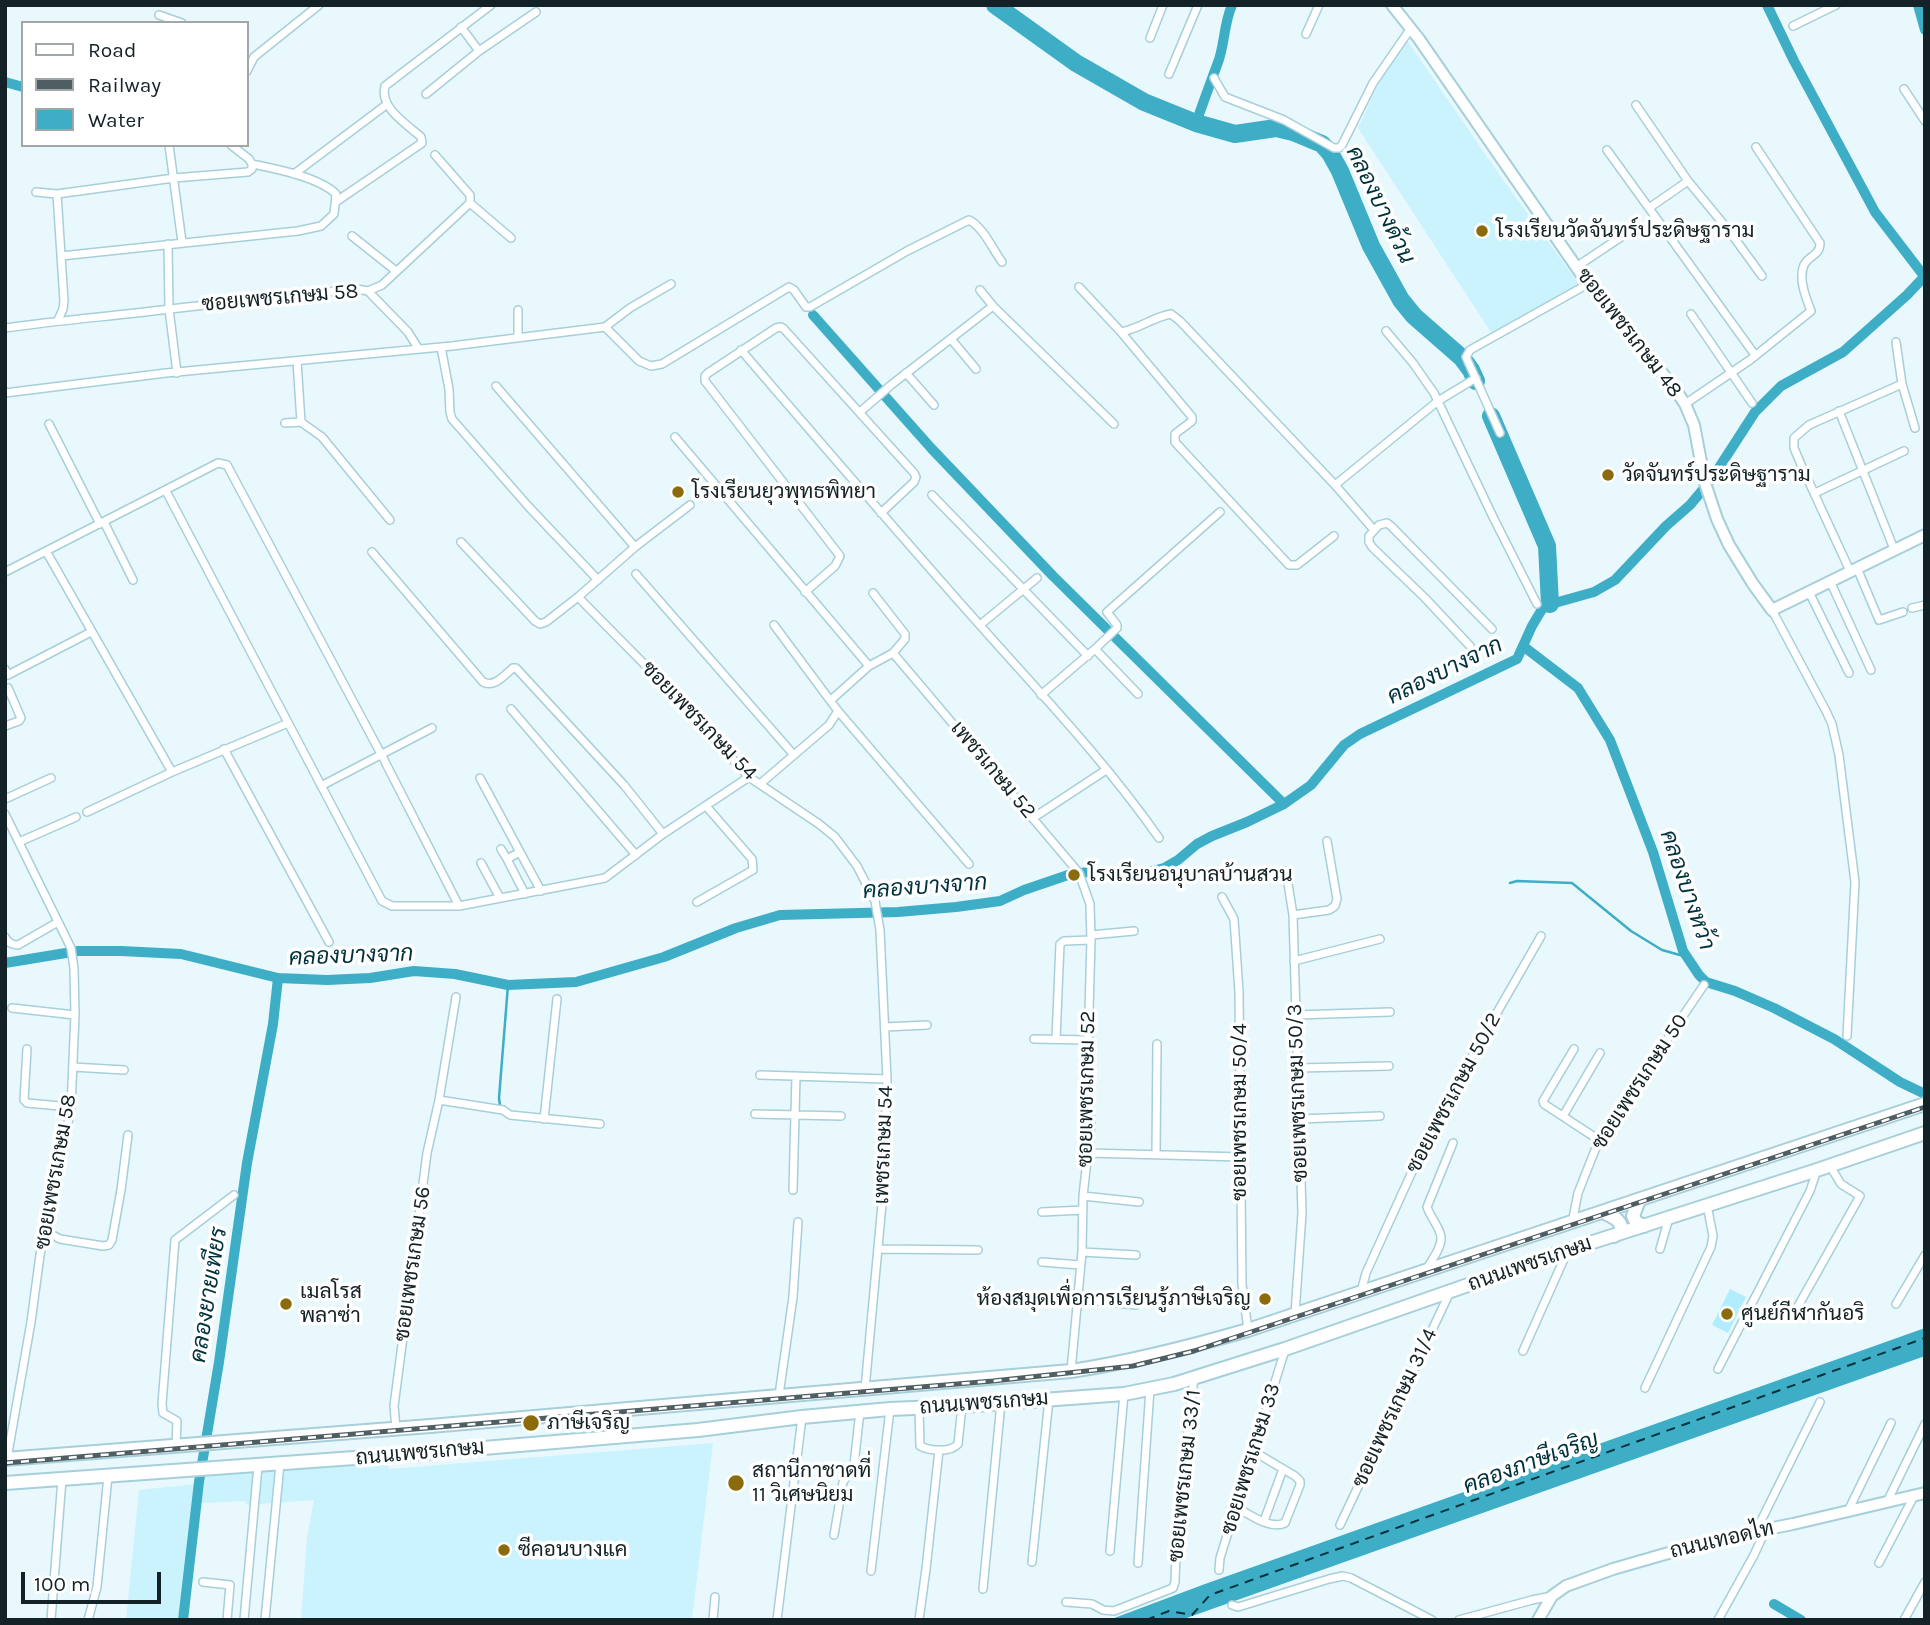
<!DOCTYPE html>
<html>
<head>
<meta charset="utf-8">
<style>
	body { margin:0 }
	#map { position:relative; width:1930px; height:1625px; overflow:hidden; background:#e8f8fd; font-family:Karla,sans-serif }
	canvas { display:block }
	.frame { position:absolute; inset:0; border:7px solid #132226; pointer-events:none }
	.legend { position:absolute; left:21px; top:21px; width:228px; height:126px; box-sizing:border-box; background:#fff; border:2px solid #a1a7a8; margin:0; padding:9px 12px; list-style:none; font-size:21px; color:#132226 }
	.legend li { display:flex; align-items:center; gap:14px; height:35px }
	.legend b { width:35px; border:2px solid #a1a7a8 }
	.scale { position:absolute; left:21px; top:1572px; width:140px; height:32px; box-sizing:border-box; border:4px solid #132226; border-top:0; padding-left:9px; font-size:21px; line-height:24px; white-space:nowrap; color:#132226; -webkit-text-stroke:5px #fff; paint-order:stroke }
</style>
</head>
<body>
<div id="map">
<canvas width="1930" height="1625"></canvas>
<div class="frame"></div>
<ul class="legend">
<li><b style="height:9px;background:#fff"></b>Road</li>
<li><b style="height:9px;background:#4f5e62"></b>Railway</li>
<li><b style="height:19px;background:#3eadc6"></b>Water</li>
</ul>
<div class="scale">100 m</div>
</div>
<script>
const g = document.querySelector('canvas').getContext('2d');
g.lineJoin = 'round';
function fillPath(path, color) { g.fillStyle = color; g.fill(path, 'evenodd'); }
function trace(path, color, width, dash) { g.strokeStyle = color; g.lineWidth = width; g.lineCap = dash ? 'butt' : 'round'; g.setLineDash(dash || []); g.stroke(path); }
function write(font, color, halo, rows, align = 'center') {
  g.font = font + ' Karla,Sarabun,sans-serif'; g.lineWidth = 7; g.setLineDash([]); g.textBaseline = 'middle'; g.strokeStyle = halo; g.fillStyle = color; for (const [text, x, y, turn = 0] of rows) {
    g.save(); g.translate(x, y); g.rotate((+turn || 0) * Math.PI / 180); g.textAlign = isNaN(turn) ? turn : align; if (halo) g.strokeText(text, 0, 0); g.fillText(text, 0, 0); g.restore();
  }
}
fillPath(new Path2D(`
	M1402 33 1501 177 1579 284 1492 334 1358 128Z
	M713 1443 692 1620H301L307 1538 314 1500 247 1505 245 1501 201 1503 205 1475 386 1460 389 1469Z
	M195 1484 178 1620H126L139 1490Z`), '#cbf3fe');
fillPath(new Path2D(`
	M1730 1289 1746 1297 1728 1333 1712 1325Z`), '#b1edfd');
fillPath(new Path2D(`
	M1925 1328V1356L1181 1620H1109L1205 1584Z`), '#3eadc6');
trace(new Path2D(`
	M1510 883 1517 881 1572 883 1631 931 1662 950 1687 957
	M500 1106 499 1098 508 985`), '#3eadc6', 2.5);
trace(new Path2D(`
	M1767 5 1794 61 1875 212 1924 276
	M1918 5 1925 30
	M5 82 23 87
	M1196 123C1203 103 1210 84 1217 65 1225 46 1223 26 1232 5
	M813 315 931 448 1053 576 1284 804
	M1523 646 1578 688 1610 740 1653 852 1683 951 1699 975 1706 982 1735 991 1774 1008 1834 1039 1900 1082 1925 1094
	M5 963 78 951H121L181 954 278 978 327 980 370 978 414 971 455 974 508 985 576 982 664 957 736 928 780 915 898 912 956 907 1000 901 1024 890 1068 875 1088 872 1116 874 1145 873 1164 868 1178 860 1197 844 1212 836 1247 822 1284 804 1311 785 1344 745 1360 734 1517 659 1532 626 1544 606 1594 592 1615 580 1666 526 1690 505 1711 480 1755 412 1781 386 1843 352 1907 295 1925 276
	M1774 1604 1801 1620
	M183 1620 199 1482 219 1362 247 1163 273 1024 278 978`), '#3eadc6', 10);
trace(new Path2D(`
	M995 5 1076 63 1144 102 1196 123 1235 134 1276 128 1293 132 1322 144 1330 153 1340 171 1371 246 1401 300 1414 316 1462 358 1471 370 1476 381
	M1491 416 1547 546 1550 604`), '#3eadc6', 18);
trace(new Path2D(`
	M1146 1620 1169 1611 1192 1615 1210 1595 1925 1338`), '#00323d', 2, [9, 7]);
const street = new Path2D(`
	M159 15 182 23
	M1793 26 1836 5
	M461 27 479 51 536 12
	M1306 34 1319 5
	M1150 38 1163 5
	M247 71 254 57 319 5
	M1169 74 1198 5
	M1214 78 1225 97 1284 120 1334 148H1339L1342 145 1373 83 1411 28
	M1904 89 1925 121
	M426 94 479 51
	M1636 105 1688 181 1730 232 1762 276
	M169 145 182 242
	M1607 150 1755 355
	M435 155 470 195V203L511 238
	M294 174 386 105
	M36 192 57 194 174 178 248 172 252 169V164
	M57 194 64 301 63 309 58 320
	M337 201 422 143 421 137C407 124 379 108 385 86L491 5
	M1649 208 1688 181
	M352 236 396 271
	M168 244 169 309 177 373
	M61 256 298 231 321 226 334 214 336 194C319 177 276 169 252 164L249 159 231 145
	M1576 267 1624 235
	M1079 287 1121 332C1139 329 1153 317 1171 314L1180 321 1335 485 1438 401 1476 378
	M980 290 993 306 1114 424
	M368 291 408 332 418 348
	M518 310V338
	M1691 314 1752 403
	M605 327 639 361 651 366 662 364 789 287 794 290 806 307H810L907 251 969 220C983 227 992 248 1002 262
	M5 328C60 320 115 316 170 309 232 302 294 295 356 289L368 291 382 285 470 203
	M1386 331 1413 363 1434 393 1494 519 1537 604
	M1121 332 1192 417V421L1175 434V442L1289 565H1297L1334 536
	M951 339 976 369
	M1896 342 1902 384 1915 428
	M441 347 449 389 450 412 452 419 528 506 598 580
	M741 350C820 442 898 533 978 623 1040 693 1105 761 1159 838
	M297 361 301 422 322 437 390 520
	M906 373 934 405
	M496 386 635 547
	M5 393 166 373 452 346 605 327 630 308 671 284
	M1685 404 1750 360 1811 311C1806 298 1798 279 1804 265 1809 255 1820 256 1820 243L1756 147
	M1839 411 1894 549
	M860 412 891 385 993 306
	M285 423 301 422
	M49 424 100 524
	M1500 433 1466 357 1470 350 1588 284
	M675 437 869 666
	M1335 485 1374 530
	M166 491 382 901 392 906H459L605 878 663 834 749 777
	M1815 493 1904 451
	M932 495 1088 656
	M104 522 133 580
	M461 542 535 621 540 624 546 622 578 597 635 547 690 505
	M46 551 172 772 288 723
	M372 552 483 682C495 688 504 675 513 668H516L624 785 663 834
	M1857 568 1879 620 1903 612
	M1850 571 1802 467 1794 448V438L1809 425 1902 384
	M5 572 218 463 227 465 381 754 459 906
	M636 574 793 754
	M1830 581 1871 670
	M805 592 835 566 840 556 705 381V376L708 373 776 328 781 327 784 329 914 473 916 477 914 482 881 513
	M1809 592 1849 673
	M578 597 651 671 749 777 819 824 835 837 857 866 875 901 880 930 887 1079 883 1193 865 1389
	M1912 608 1925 605
	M1772 610 1826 711 1832 724 1839 755 1855 882 1847 1036
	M774 625 838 711 969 864
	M980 625 1037 578
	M1470 646 1425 598 1372 547 1369 542V536L1379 525 1387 523 1391 526 1492 629
	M1095 649 1138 694
	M893 653 1079 873 1090 904 1091 940 1087 1082 1091 1124 1083 1196 1082 1252 1071 1371
	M5 669 8 675 91 632
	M1041 695 1095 649 1117 628V625L1107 612 1220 512
	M831 700 869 666 893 653 905 639V634L873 593
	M511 709 636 855
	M5 726 19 721 21 718 8 688
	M224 749 329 942
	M480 778 541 891
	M760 784 829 725 838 711
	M321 786 432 728
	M5 799 51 778
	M87 812 172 772
	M5 814 71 948 74 968 75 1015 71 1107 47 1232 41 1248 31 1322 7 1459
	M1033 818 1106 770
	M19 842 76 817
	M501 849 507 859
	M520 852 507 859 525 894
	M481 863 500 898
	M1286 871 1293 915 1302 1213 1295 1314
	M1222 897 1234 919 1239 992 1242 1284 1248 1330
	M697 902 753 870 752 859 706 806
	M1293 915 1329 910 1335 906 1337 899 1327 841
	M1091 935 1134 931
	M5 937C8 943 12 945 18 945L58 922
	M1294 961 1380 939
	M12 1008 75 1015
	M1296 1015 1390 1012
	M885 1027 927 1025
	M1034 1039 1089 1040
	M1056 1039 1060 944 1064 941 1091 940
	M27 1049 24 1100 27 1103 71 1107
	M1574 1049 1543 1101 1544 1104 1599 1140
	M73 1067 124 1070
	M1298 1068 1389 1066
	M760 1075 887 1079
	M439 1100 503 1110 510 1115 600 1124
	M755 1114 841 1116
	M1563 1116 1600 1053
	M544 1119 557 999
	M1299 1119 1380 1116
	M1088 1153 1242 1157
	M1156 1154 1157 1044
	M793 1190 796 1076
	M1083 1196 1139 1202
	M1042 1212 1083 1210
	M1572 1223 1578 1193 1599 1140 1704 985
	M47 1232 60 1239 103 1246 109 1245 112 1240 121 1190 128 1135
	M879 1249 978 1250
	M1660 1249 1669 1218
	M1082 1252 1136 1255
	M1042 1262 1080 1265
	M1426 1270C1431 1261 1445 1244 1440 1233 1437 1224 1430 1216 1427 1207L1453 1143
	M1361 1292 1366 1273 1436 1119 1541 936
	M1077 1299 1136 1305
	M1896 1304 1925 1255
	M1797 1308 1860 1196 1841 1184 1830 1166
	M1523 1351 1568 1250
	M1718 1369 1810 1191 1817 1170
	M1645 1388 1711 1247 1713 1236 1707 1205
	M779 1395 793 1297 798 1222
	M919 1408 920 1446C930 1451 950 1453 958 1444L962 1406
	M396 1428 394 1406 427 1153 439 1100 456 997
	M176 1446 177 1421 163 1413 162 1404 175 1240 234 1195
	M1887 1502 1925 1424
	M1236 1507C1249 1514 1270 1530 1285 1523L1300 1485V1481L1295 1476 1253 1451
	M1848 1511 1891 1423
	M1264 1521 1283 1469
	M1340 1525 1450 1292
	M1756 1531 1820 1402
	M834 1535 843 1482 854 1465 860 1411
	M1110 1551 1124 1394
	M1032 1562 1049 1399
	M1138 1563 1150 1389
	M1879 1563 1914 1496
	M1219 1570 1220 1558 1285 1350
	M871 1571 890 1409
	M203 1582 230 1585 227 1620
	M983 1589 1001 1403
	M1066 1602 1092 1604 1103 1610 1114 1611 1173 1588 1175 1582 1177 1524 1194 1378
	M1232 1605 1238 1607 1329 1579 1343 1576 1351 1578 1432 1620
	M51 1620 62 1479
	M88 1620 97 1587 108 1476
	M244 1620 258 1466
	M265 1620 280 1464
	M713 1620 715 1597
	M777 1620 802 1417
	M919 1620 926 1569 939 1450
	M1459 1620 1532 1600 1552 1596
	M1718 1620 1754 1555 1766 1529
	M1904 1620 1925 1582`);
const secondary = new Path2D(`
	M1392 5 1419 39 1588 284 1621 321 1675 389 1685 404 1694 425 1705 483 1717 519 1729 545 1753 584 1772 610 1925 535
	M1538 1620 1552 1596 1566 1586 1613 1569 1717 1539 1793 1524 1925 1493`);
const primary = new Path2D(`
	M1639 1200 1633 1216 1636 1222 1644 1226
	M1603 1212C1613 1217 1623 1220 1621 1232L1614 1236
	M5 1459 430 1426 1071 1371C1131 1362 1189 1347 1248 1330L1925 1104
	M5 1483 424 1453 698 1430 802 1417 890 1409 962 1406 1124 1394 1174 1384 1285 1349 1568 1250 1817 1170 1925 1133`);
trace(street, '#a7cfda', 10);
trace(secondary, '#a7cfda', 14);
trace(primary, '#a7cfda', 16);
trace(street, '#fff', 7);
trace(secondary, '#fff', 10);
trace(primary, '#fff', 12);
const rail = new Path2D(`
	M5 1463 993 1381 1133 1366 1194 1351 1925 1107`);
trace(rail, '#4f5e62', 5);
trace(rail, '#fff', 2.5, [8]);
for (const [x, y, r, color] of [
	[1482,231,7,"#8b6b0c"],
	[1608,475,7,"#8b6b0c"],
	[678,492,7,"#8b6b0c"],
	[1074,875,7,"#8b6b0c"],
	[1265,1299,7,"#8b6b0c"],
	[286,1304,7,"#8b6b0c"],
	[1727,1314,7,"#8b6b0c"],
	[531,1423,9,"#8b6b0c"],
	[736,1483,9,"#8b6b0c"],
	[504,1550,7,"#8b6b0c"]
]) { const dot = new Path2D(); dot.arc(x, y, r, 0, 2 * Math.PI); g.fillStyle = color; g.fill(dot); trace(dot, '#fff', 2.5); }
write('21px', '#132226', '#fff', [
	["โรงเรียนวัดจันทร์ประดิษฐาราม",1496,231],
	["วัดจันทร์ประดิษฐาราม",1622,475],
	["โรงเรียนยุวพุทธพิทยา",692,492],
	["โรงเรียนอนุบาลบ้านสวน",1088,875],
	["เมลโรส",300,1292],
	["พลาซ่า",300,1316],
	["ห้องสมุดเพื่อการเรียนรู้ภาษีเจริญ",1251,1299,"right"],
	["ศูนย์กีฬากันอริ",1741,1314],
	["ภาษีเจริญ",547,1423],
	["สถานีกาชาดที่",752,1471],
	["11 วิเศษนิยม",752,1495],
	["ซีคอนบางแค",518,1550]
], 'left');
write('21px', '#132226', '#fff', [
	["ซอยเพชรเกษม 58",280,298,-5],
	["ซอยเพชรเกษม 48",1629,333,52],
	["ซอยเพชรเกษม 54",699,721,46],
	["เพชรเกษม 52",993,770,50],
	["ซอยเพชรเกษม 50",1640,1082,-57],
	["ซอยเพชรเกษม 52",1087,1089,-89],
	["ซอยเพชรเกษม 50/3",1298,1093,-92],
	["ซอยเพชรเกษม 50/2",1454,1093,-62],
	["ซอยเพชรเกษม 50/4",1240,1112,-90],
	["เพชรเกษม 54",884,1145,-88],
	["ซอยเพชรเกษม 58",56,1172,-80],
	["ซอยเพชรเกษม 56",413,1264,-82],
	["ถนนเพชรเกษม",1530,1264,-19],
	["ถนนเพชรเกษม",984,1403,-4],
	["ซอยเพชรเกษม 31/4",1395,1408,-65],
	["ถนนเพชรเกษม",420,1453,-5],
	["ซอยเพชรเกษม 33",1251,1459,-73],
	["ซอยเพชรเกษม 33/1",1185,1476,-84],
	["ถนนเทอดไท",1722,1540,-13]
]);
write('italic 23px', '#00323d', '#fff', [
	["คลองบางด้วน",1380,205,64],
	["คลองบางจาก",1445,671,-26],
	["คลองบางจาก",925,887,-4],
	["คลองบางหว้า",1687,890,71],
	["คลองบางจาก",351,956,-2],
	["คลองยายเพียร",209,1295,-81],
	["คลองภาษีเจริญ",1531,1463,-20]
]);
</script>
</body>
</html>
